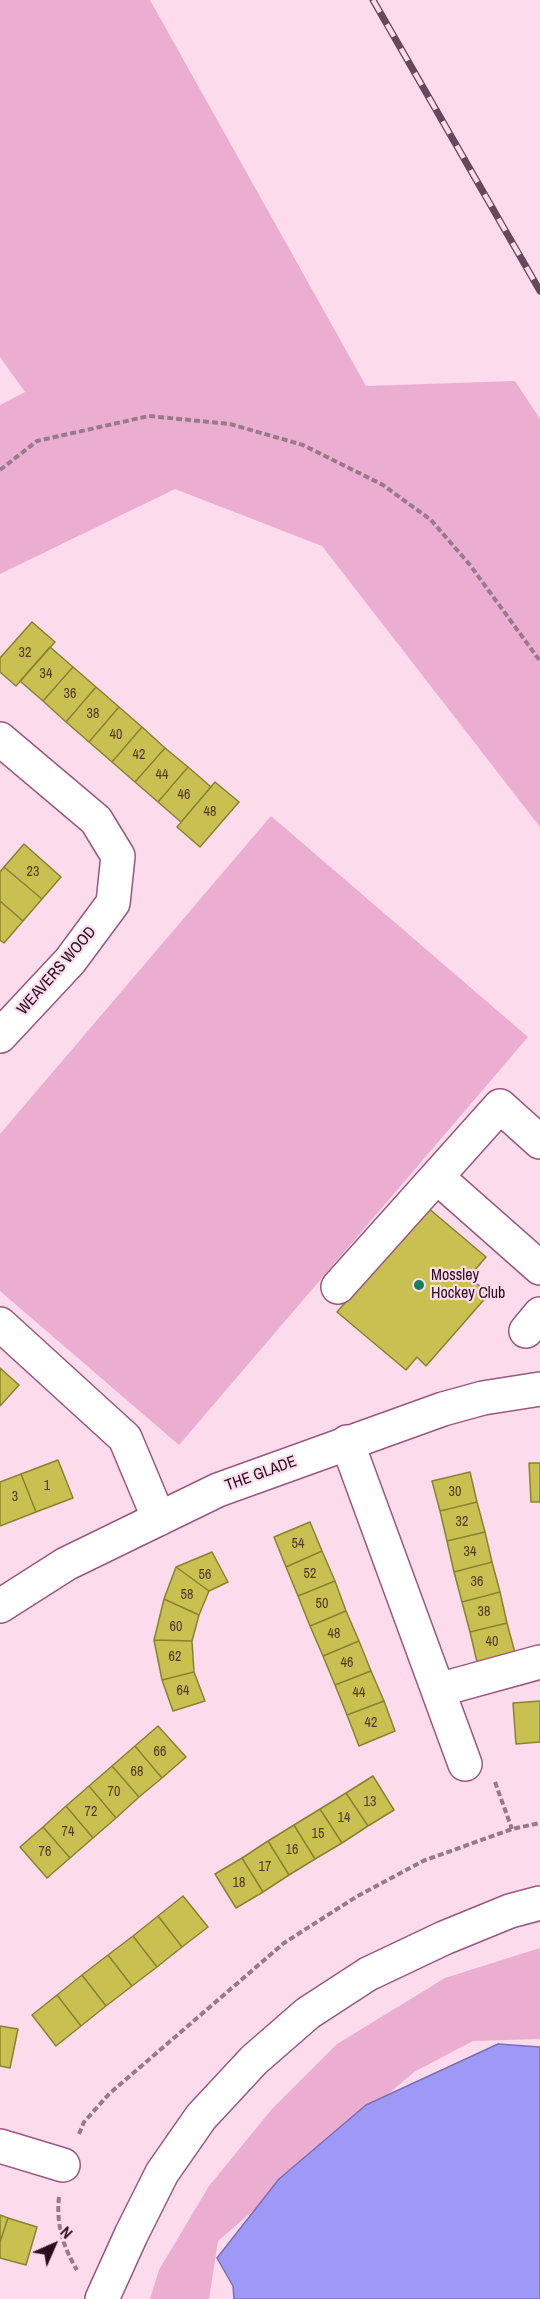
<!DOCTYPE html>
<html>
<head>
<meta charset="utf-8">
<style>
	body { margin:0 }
	#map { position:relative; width:540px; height:2299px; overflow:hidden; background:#fbdbec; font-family:"Archivo Narrow",sans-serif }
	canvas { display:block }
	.north { position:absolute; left:24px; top:2215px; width:60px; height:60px; -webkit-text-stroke:4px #fbdbec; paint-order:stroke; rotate:45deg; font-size:16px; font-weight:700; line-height:24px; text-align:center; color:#2a0e1f }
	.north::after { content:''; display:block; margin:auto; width:21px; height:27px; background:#2a0e1f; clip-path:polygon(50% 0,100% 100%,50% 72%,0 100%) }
</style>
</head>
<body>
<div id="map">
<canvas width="540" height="2299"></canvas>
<div class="north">N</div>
</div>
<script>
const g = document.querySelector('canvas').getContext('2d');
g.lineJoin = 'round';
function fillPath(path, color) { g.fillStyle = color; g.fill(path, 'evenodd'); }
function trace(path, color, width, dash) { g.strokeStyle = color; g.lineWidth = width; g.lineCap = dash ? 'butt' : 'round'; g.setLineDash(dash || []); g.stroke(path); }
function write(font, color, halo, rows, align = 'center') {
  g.font = font + ' "Archivo Narrow",sans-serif'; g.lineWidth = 4.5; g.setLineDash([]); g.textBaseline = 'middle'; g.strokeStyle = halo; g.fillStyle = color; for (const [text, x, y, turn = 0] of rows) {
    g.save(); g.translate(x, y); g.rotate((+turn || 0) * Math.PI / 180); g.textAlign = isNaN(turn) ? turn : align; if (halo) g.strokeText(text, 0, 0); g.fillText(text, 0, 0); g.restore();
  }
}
fillPath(new Path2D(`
	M0 0H150L366 386 515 381 540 419V827L322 546 175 489 0 574V405L25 392 0 357Z
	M271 816 528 1037 179 1445 0 1291V1134Z
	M540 1948V2039L473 2041 414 2072 218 2241 209 2299H150L159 2270 209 2186 272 2109 337 2044 445 1978Z`), '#ecaed0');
const water = new Path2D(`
	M498 2044 540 2047V2299H234L233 2286 217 2258 279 2179 366 2105Z`);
fillPath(water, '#9e99f6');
trace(water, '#7b6fb6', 1.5);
const building = new Path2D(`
	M32 622 55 642 16 686 0 672V658Z
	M50 647 73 667 43 701 20 681Z
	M73 667 96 687 66 722 43 701Z
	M96 687 119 707 89 742 66 722Z
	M119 707 142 727 112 762 89 742Z
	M142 727 165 748 135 782 112 762Z
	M165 748 188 767 158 802 135 782Z
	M188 767 211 787 181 822 158 802Z
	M215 782 239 802 200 847 177 827Z
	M24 844 61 877 42 899 4 867Z
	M4 867 42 899 23 921 0 901V872Z
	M0 901 23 921 4 943 0 940Z
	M427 1207 486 1257 469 1277 489 1294 426 1366 417 1357 406 1370 337 1312Z
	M0 1368 19 1385 0 1406Z
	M58 1460 73 1498 36 1512 21 1474Z
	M529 1463H540V1502H531Z
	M470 1472 477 1502 440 1511 432 1481Z
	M21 1474 36 1512 0 1526V1482Z
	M477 1502 485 1532 447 1541 440 1511Z
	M310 1522 322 1551 286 1567 274 1537Z
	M485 1532 492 1562 454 1572 447 1541Z
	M322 1551 335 1581 298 1596 286 1567Z
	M212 1552 228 1582 209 1591 176 1567Z
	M492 1562 500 1592 462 1602 454 1572Z
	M176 1567 209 1591 199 1615 164 1599Z
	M335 1581 346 1611 310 1626 298 1596Z
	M500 1592 507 1623 470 1632 462 1602Z
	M164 1599 199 1615 192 1641 154 1640Z
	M346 1611 359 1641 323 1656 310 1626Z
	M507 1623 515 1653 477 1662 470 1632Z
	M154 1640 192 1641 194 1672 162 1680Z
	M359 1641 371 1671 335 1685 323 1656Z
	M371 1671 384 1701 347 1715 335 1685Z
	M194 1672 205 1701 173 1711 162 1680Z
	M384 1701 395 1731 359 1746 347 1715Z
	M540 1701V1742L516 1744 513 1703Z
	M158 1726 186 1757 162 1778 135 1746Z
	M135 1746 162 1778 139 1797 112 1766Z
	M112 1766 139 1797 116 1818 89 1786Z
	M373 1776 394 1810 368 1826 346 1793Z
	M89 1786 116 1818 93 1838 66 1806Z
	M346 1793 368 1826 342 1843 320 1809Z
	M66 1806 93 1838 70 1858 43 1827Z
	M320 1809 342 1843 315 1859 294 1825Z
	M294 1825 315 1859 289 1875 268 1841Z
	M43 1827 70 1858 47 1878 20 1847Z
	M268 1841 289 1875 263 1892 242 1858Z
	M242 1858 263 1892 236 1908 215 1874Z
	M183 1896 208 1927 182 1947 158 1916Z
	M158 1916 182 1947 157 1967 133 1936Z
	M133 1936 157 1967 132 1986 108 1955Z
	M108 1955 132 1986 106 2006 82 1975Z
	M82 1975 106 2006 81 2026 57 1995Z
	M57 1995 81 2026 56 2046 32 2015Z
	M0 2026 18 2029 10 2068 0 2066Z
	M0 2215 8 2218 0 2242Z
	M8 2218 37 2227 26 2265 0 2258V2242Z`);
fillPath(building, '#c8c050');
trace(building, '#898331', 1.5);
const minor = new Path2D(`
	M0 739 96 820 118 856 113 903 70 961 0 1036
	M437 1177 540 1268
	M338 1287 500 1106 540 1142
	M0 1324 125 1438 159 1519
	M526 1331 540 1314
	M347 1442 465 1764
	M0 1606 66 1564 218 1490 443 1409 483 1398 540 1389
	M438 1690 540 1662
	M0 2146 63 2165
	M102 2299 131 2235 162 2173 201 2117 254 2060 308 2013 368 1974 444 1938 510 1911 540 1903`);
trace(minor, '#9b577f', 36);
trace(new Path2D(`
	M0 470 37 441 149 416 230 424 303 445 383 485 431 520 470 565 540 661
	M495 1782 512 1829
	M79 2134 84 2122 109 2094 284 1943 356 1897 423 1861 512 1829 540 1823
	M59 2197C56 2224 63 2247 77 2270`), '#987a8b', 4, [6, 3]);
trace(minor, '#fff', 33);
const rail = new Path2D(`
	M373 0 540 291`);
trace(rail, '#654859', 7);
trace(rail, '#fbdbec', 4.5, [14]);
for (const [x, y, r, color] of [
	[419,1285,6,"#13815e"]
]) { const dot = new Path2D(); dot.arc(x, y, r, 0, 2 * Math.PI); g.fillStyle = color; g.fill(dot); trace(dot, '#fbdbec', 2); }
write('14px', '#523a2b', null, [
	["32",25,653],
	["34",46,674],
	["36",70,694],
	["38",93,714],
	["40",116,735],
	["42",139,755],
	["44",162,775],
	["46",184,795],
	["48",210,812],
	["23",33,872],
	["1",47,1486],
	["30",455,1492],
	["3",15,1497],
	["32",462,1522],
	["54",298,1544],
	["34",470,1552],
	["52",310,1574],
	["56",205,1575],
	["36",477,1582],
	["58",187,1595],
	["50",322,1604],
	["38",484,1612],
	["60",176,1627],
	["48",334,1634],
	["40",492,1642],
	["62",175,1657],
	["46",347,1663],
	["64",183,1691],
	["44",359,1693],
	["42",371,1723],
	["66",160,1752],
	["68",137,1772],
	["70",114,1792],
	["13",370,1802],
	["72",91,1812],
	["14",344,1818],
	["74",68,1832],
	["15",318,1834],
	["16",292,1850],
	["76",45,1852],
	["17",265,1867],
	["18",239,1883]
]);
write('16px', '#2a0e1f', '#fbdbec', [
	["WEAVERS WOOD",57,971,-49],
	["THE GLADE",261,1474,-20]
]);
write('16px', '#2a0e1f', '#fbdbec', [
	["Mossley",431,1276],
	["Hockey Club",431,1294]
], 'left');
</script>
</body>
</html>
